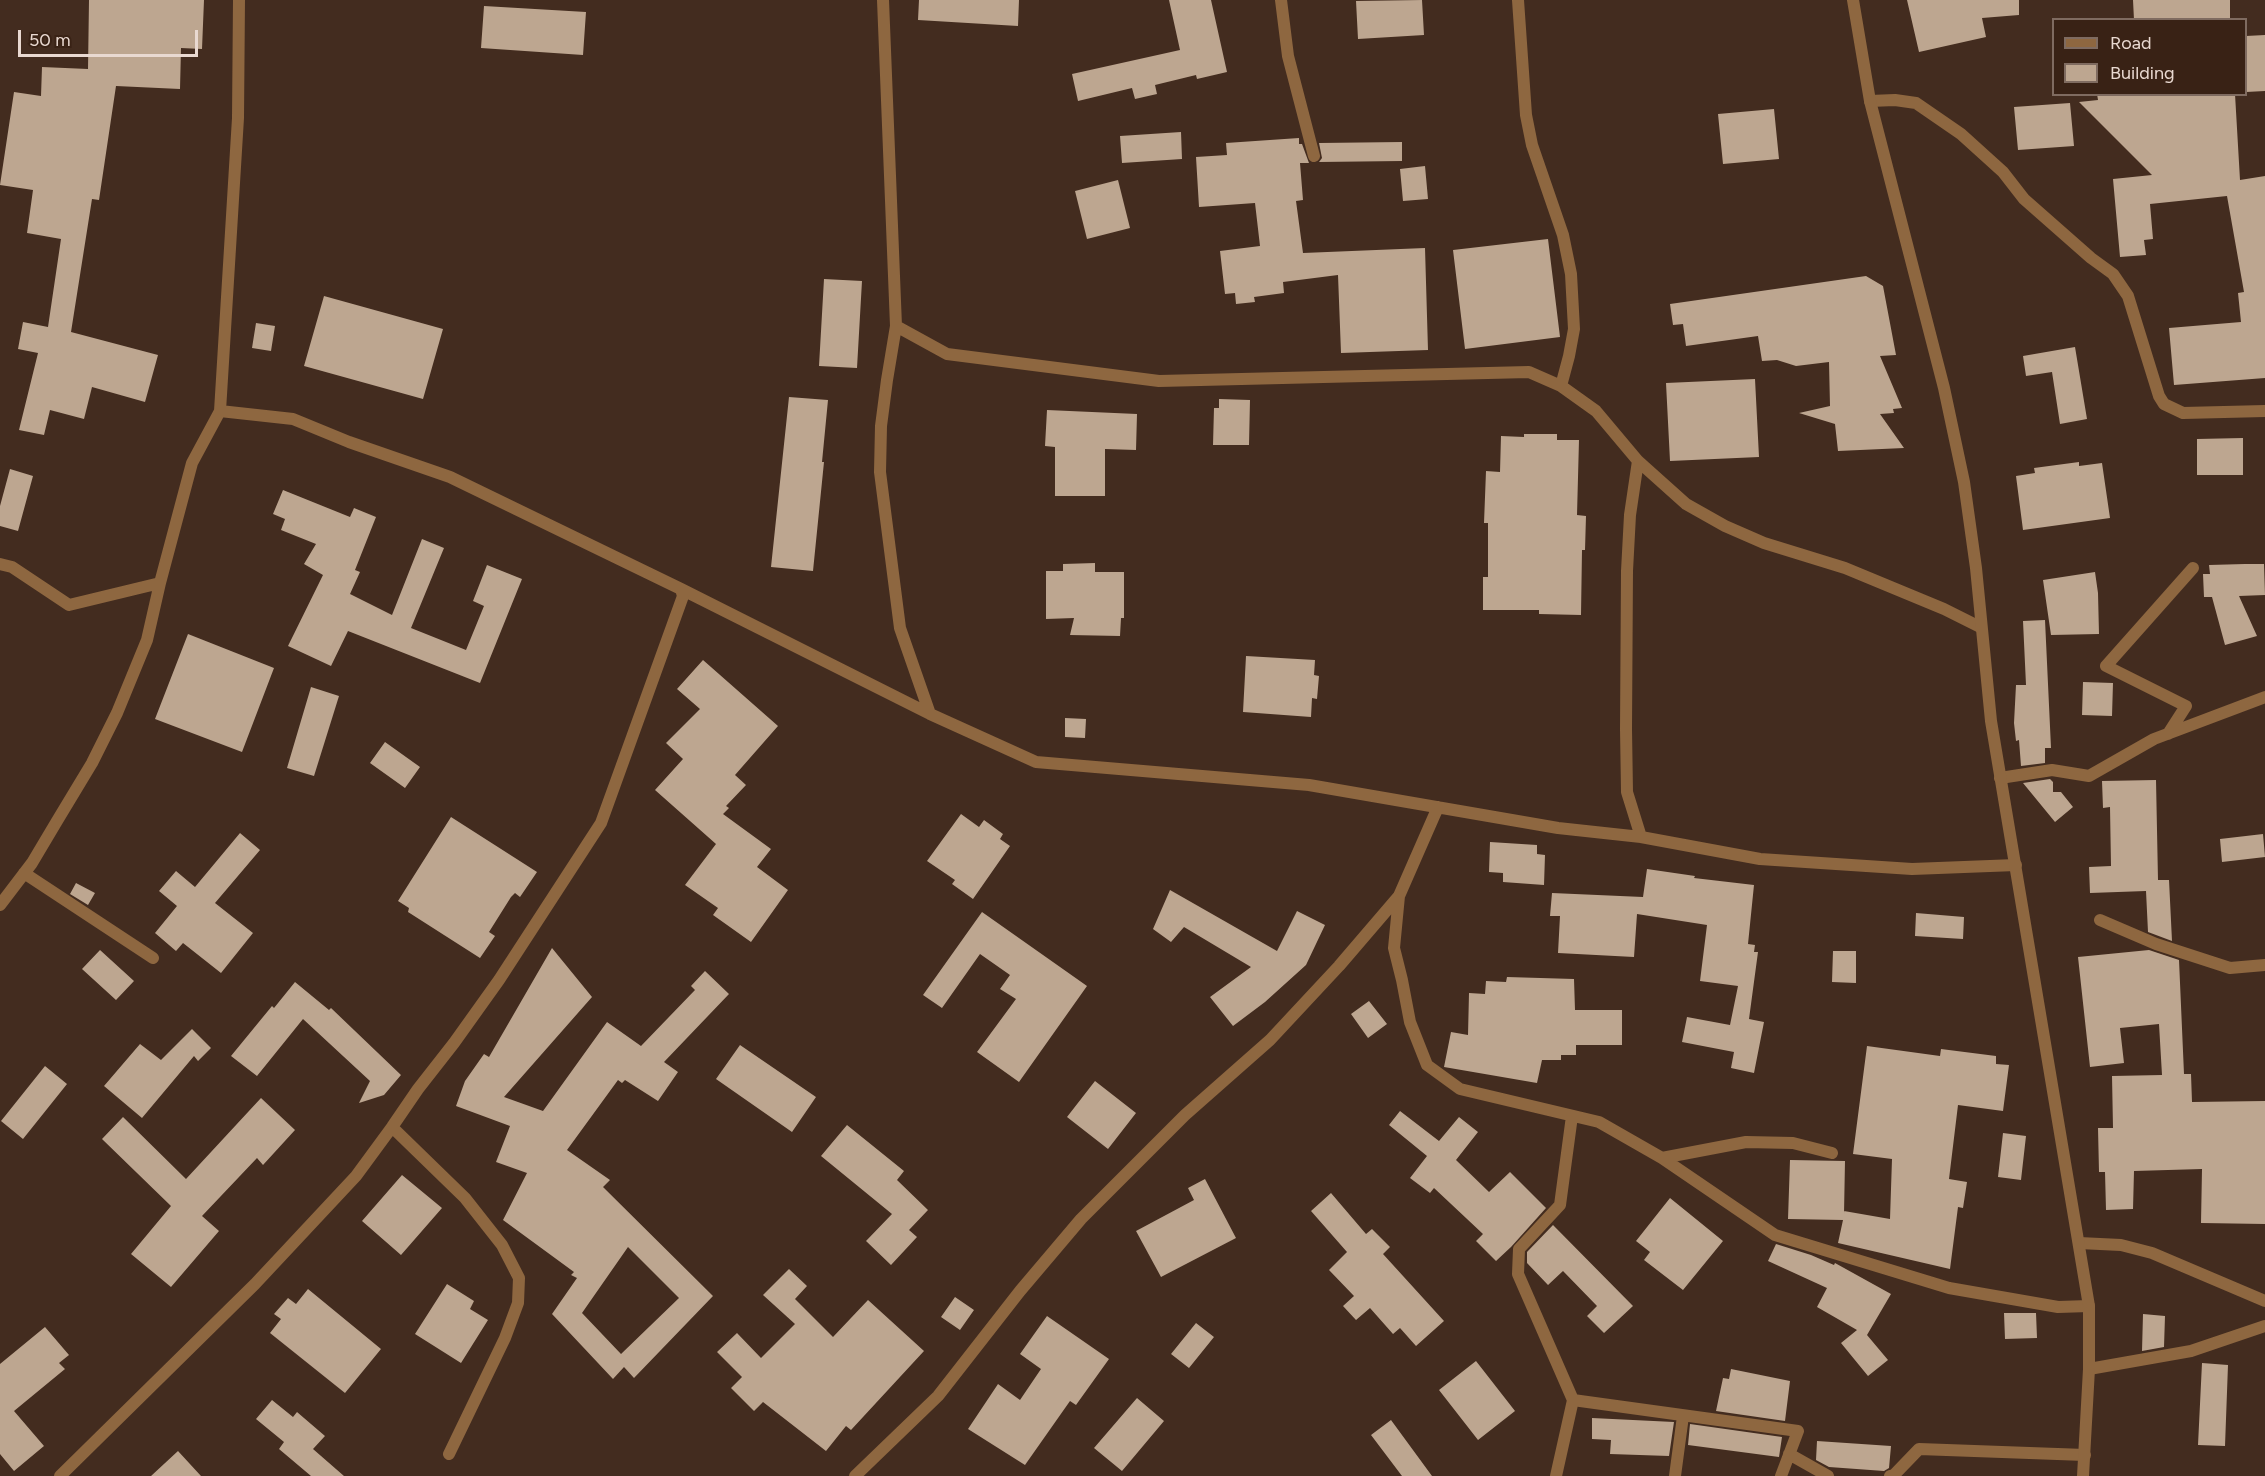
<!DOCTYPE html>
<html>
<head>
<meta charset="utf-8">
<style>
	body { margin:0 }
	#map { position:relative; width:2265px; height:1476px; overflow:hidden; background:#432c1f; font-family:Figtree,sans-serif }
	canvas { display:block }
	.legend { position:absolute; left:2052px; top:18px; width:195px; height:78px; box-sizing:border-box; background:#392215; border:2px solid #7f6b60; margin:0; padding:8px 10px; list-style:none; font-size:18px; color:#e9d9d1 }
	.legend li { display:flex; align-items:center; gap:12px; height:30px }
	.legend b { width:30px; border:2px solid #7f6b60 }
	.scale { position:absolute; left:18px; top:30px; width:180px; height:27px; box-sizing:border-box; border:3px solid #e9d9d1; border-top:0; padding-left:8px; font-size:18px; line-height:21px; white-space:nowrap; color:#e9d9d1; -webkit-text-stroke:4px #392215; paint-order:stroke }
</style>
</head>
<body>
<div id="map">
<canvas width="2265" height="1476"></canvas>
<ul class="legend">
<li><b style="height:8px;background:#8e6740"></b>Road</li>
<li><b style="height:16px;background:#bda690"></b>Building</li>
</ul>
<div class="scale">50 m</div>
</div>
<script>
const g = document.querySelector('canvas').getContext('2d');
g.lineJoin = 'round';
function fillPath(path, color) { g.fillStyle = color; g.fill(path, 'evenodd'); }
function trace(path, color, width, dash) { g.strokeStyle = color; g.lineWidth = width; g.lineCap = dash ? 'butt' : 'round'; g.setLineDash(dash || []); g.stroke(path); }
fillPath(new Path2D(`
	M89 0H204L202 49 181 48 180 89 116 86 99 200 92 199 71 332 158 355 145 402 92 387 84 419 50 410 44 435 19 430 38 353 18 349 23 322 48 327 61 239 27 233 33 190 0 185 14 92 41 96 42 67 88 69Z
	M919 0H1019L1018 26 918 20Z
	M1169 0H1211L1227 72 1197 79 1196 75 1155 85 1157 94 1135 99 1132 88 1078 101 1072 74 1180 50Z
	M1422 0 1424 35 1358 39 1356 1Z
	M1907 0H2019V15L1982 18 1986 37 1919 52Z
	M2133 0H2230V20H2134Z
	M484 6 586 12 583 55 481 48Z
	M2265 35V91L2246 92V36Z
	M2097 94H2235L2240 180 2265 176V378L2174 385 2169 328 2241 322 2238 293 2244 292 2227 196 2150 204 2153 239 2144 240 2146 255 2120 257 2113 179 2152 175 2079 102 2098 100Z
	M2070 103 2074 146 2018 150 2014 107Z
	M1774 109 1779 159 1723 164 1718 114Z
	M1181 132 1182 159 1122 163 1120 136Z
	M1299 138V144H1302L1309 163H1300L1303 200 1296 201 1303 253 1425 248 1428 350 1341 353 1338 275 1283 282 1284 293 1254 297 1255 302 1236 304 1235 293 1225 294 1220 251 1260 246 1255 203 1199 207 1196 157 1227 155 1226 143Z
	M1402 142V161L1319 162 1322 158 1319 143Z
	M1425 166 1428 199 1403 201 1400 169Z
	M1118 180 1130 228 1087 239 1075 191Z
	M1548 239 1560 337 1465 349 1453 250Z
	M1866 276 1883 286 1896 355 1880 356 1902 408 1893 409 1894 413 1880 414 1904 448 1838 451 1835 424 1799 413 1830 406 1829 362 1796 366 1777 360 1762 361 1758 336 1686 346 1683 324 1673 325 1670 304Z
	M824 279 862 281 857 368 819 366Z
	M324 296 443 329 423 399 304 366Z
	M256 323 275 326 271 351 252 348Z
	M2075 347 2087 419 2060 424 2052 372 2026 376 2023 356Z
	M1755 379 1759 457 1670 461 1666 383Z
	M789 397 828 400 822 462H824L813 571 771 567Z
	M1219 399 1250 400 1249 445H1213L1214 408H1219Z
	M1047 410 1137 414 1136 450 1105 449V496H1055V447L1045 446Z
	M1524 434H1557V440H1579L1577 515 1586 516 1585 550H1582L1581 615 1539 614V610H1483V577H1488V523H1484L1486 471 1500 472 1501 436 1524 437Z
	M2243 438V475H2197V439Z
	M2079 462V466L2102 463 2110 518 2023 530 2016 476 2035 473 2034 468Z
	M10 469 33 476 18 531 0 526V506Z
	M283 490 350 517 354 508 376 517 355 570 360 572 350 594 392 615 422 539 444 548 411 628 466 650 484 606 473 601 487 565 522 579 480 683 348 631 331 666 288 646 323 575 304 564 316 544 281 530 285 519 273 514Z
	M1095 563V572H1124V618H1121L1120 636 1070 635 1074 618 1046 619V571H1063V564Z
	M2245 564H2264L2265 595 2239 596 2257 636 2225 645 2212 597H2204L2203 574H2210L2209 565Z
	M2095 572 2098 593 2099 634 2051 635 2043 580Z
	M2045 620 2051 748H2045V763L2021 766 2019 740 2016 741 2014 723 2016 685H2026L2023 621Z
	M188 634 274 668 242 752 155 719Z
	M1246 656 1315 660 1314 675 1319 676 1317 699 1312 698 1311 717 1243 712Z
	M703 660 778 726 735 775 746 785 726 806 729 808 723 814 771 849 757 867 788 890 751 942 713 915 718 908 685 885 716 844 655 790 683 759 666 743 700 709 677 689Z
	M2083 682 2113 683 2112 716 2082 715Z
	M311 687 339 696 314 776 287 768Z
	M1065 718 1086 719 1085 738 1065 737Z
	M385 742 420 767 405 788 370 763Z
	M2050 779 2053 782V792H2061L2073 807 2055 822 2023 783Z
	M2156 780 2158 880H2169L2172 941 2148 932 2146 891 2090 893 2089 867 2111 866 2110 807 2103 808 2102 781Z
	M961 814 979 827 984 820 1003 834 1000 839 1010 846 973 899 952 884 955 880 927 861Z
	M451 817 537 872 520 897 515 893 511 897 489 932 495 936 480 958 408 912 409 908 398 901Z
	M240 833 260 850 215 903 253 933 221 973 183 943 176 951 155 933 177 906 159 891 176 871 195 887Z
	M2263 834 2265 857 2222 862 2220 839Z
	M1490 842 1537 845V854L1545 855 1544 885 1503 882V873L1489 872Z
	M1647 869 1695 876 1694 878 1754 885 1748 944 1755 945 1754 952H1758L1749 1019 1764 1022 1754 1073 1731 1068 1734 1052 1682 1042 1687 1017 1730 1025 1738 986 1700 981 1707 925 1637 914 1634 957 1558 953 1560 916H1550L1552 893 1643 897Z
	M76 883 95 893 88 905 70 894Z
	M1170 890 1277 951 1297 911 1325 925 1306 965 1265 1002 1233 1026 1210 997 1251 967 1184 927 1171 942 1153 929Z
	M982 912 1087 986 1019 1082 977 1052 1016 999 1000 989 1010 975 980 954 942 1008 923 995Z
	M1916 913 1964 917 1963 939 1915 936Z
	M552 948 592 997 504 1097 543 1111 607 1022 641 1046 695 990 691 986 705 971 729 994 664 1062 678 1072 658 1101 625 1080 622 1083 618 1080 567 1150 610 1180 603 1187 713 1296 634 1378 624 1367 613 1379 552 1314 577 1278 571 1275 574 1272 503 1220 527 1173 496 1162 510 1126 456 1106 465 1081 484 1054 489 1057ZM628 1247 679 1298 621 1354 582 1313Z
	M100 950 134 981 116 1000 82 969Z
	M2149 950 2179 960 2184 1074H2191L2192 1102 2265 1101V1224L2201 1223 2202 1169 2134 1171 2133 1209 2106 1210 2105 1172H2099L2098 1128H2113L2112 1076 2162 1075 2159 1024 2120 1028 2124 1063 2090 1067 2078 957Z
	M1833 951H1856V983L1832 982Z
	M1507 977 1574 979 1575 1010H1622V1045H1576V1055H1561V1060H1542L1537 1083 1444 1067 1451 1032 1468 1035 1469 993 1485 994 1486 981 1506 982Z
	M295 982 329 1010 331 1008 401 1075 384 1095 359 1103 370 1081 303 1019 257 1076 231 1056 272 1006 274 1008Z
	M1369 1001 1387 1024 1368 1038 1351 1014Z
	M192 1029 211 1048 198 1061 194 1056 142 1118 104 1086 140 1044 161 1060Z
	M740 1045 816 1097 792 1132 716 1079Z
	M1867 1046 1940 1056 1941 1049 1996 1056V1064L2009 1065 2003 1111 1958 1105 1949 1179 1967 1182 1963 1208 1958 1207 1950 1269 1838 1243 1843 1220 1788 1219 1790 1160 1845 1161 1844 1214V1211L1890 1219 1892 1159 1853 1154Z
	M45 1066 67 1084 23 1139 1 1121Z
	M1095 1081 1136 1113 1108 1149 1067 1117Z
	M261 1098 295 1130 263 1165 257 1158 202 1216 219 1231 171 1287 131 1254 171 1206 102 1139 123 1117 186 1179Z
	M1400 1111 1439 1141 1459 1117 1478 1132 1456 1160 1489 1192 1510 1172 1546 1208 1511 1247 1496 1261 1476 1241 1483 1234 1434 1188 1430 1193 1410 1178 1427 1156 1389 1125Z
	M847 1125 904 1171 897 1180 928 1210 909 1230 917 1237 891 1265 866 1241 892 1214 821 1156Z
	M2003 1133 2026 1136 2021 1180 1998 1177Z
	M402 1175 442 1208 401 1255 362 1221Z
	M1205 1179 1236 1238 1161 1277 1136 1231 1194 1200 1188 1188Z
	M1331 1193 1366 1234 1372 1229 1390 1247 1383 1254 1444 1321 1416 1346 1400 1328 1393 1334 1370 1308 1356 1320 1343 1306 1354 1296 1329 1270 1347 1252 1311 1211Z
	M1670 1198 1723 1241 1683 1290 1644 1260 1650 1252 1636 1241Z
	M1553 1225 1633 1306 1604 1333 1587 1316 1597 1306 1563 1271 1548 1285 1527 1263V1252Z
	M1776 1244 1811 1255 1834 1265 1835 1263 1891 1294 1867 1335 1888 1360 1868 1376 1841 1343 1857 1330 1817 1307 1827 1288 1768 1261Z
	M789 1269 807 1286 795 1299 833 1337 868 1300 924 1351 851 1430 846 1426 826 1451 763 1402 754 1411 731 1388 742 1377 717 1352 737 1333 761 1358 795 1324 763 1295Z
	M447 1284 474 1301 470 1309 488 1320 461 1363 415 1334Z
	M308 1289 381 1349 345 1393 270 1333 281 1319 274 1314 288 1298 296 1304Z
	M955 1297 974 1310 960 1330 941 1317Z
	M2004 1313H2036L2037 1338 2005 1339Z
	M2143 1314 2165 1316 2164 1347 2142 1351Z
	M1047 1316 1109 1359 1076 1405 1070 1401 1025 1465 968 1429 998 1384 1020 1400 1041 1369 1020 1354Z
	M1196 1323 1214 1337 1189 1368 1171 1354Z
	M45 1327 69 1355 59 1363 65 1369 14 1411 44 1446 14 1471 0 1454V1364Z
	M1476 1361 1515 1411 1478 1440 1439 1390Z
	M2202 1363 2228 1365 2225 1446 2198 1445Z
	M1731 1369 1790 1381 1785 1421 1716 1411 1723 1378 1729 1379Z
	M1137 1398 1164 1421 1122 1471 1094 1448Z
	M272 1400 293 1417 297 1412 325 1436 313 1449 344 1476H311L279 1449 284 1442 256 1419Z
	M1592 1418 1674 1422 1669 1456 1610 1454 1611 1440 1592 1439Z
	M1391 1420 1432 1476H1402L1371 1435Z
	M1690 1424 1782 1437 1779 1457 1688 1445Z
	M1817 1441 1891 1446 1889 1468 1884 1471 1829 1467 1816 1460Z
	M178 1451 201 1476H151Z`), '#bda690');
trace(new Path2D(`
	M883 0 896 326 887 380 881 426 880 472 900 628 930 714
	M1281 0 1288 56 1314 156
	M1518 0 1526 115 1532 145 1563 235 1571 274 1574 329 1569 356 1561 386
	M1870 101 1895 100 1916 103 1961 134 2003 172 2024 199 2091 258 2113 274 2128 296 2159 396 2164 404 2183 413 2265 411
	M896 326 947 354 1159 381 1529 372 1561 386 1596 411 1638 461 1686 504 1725 526 1764 543 1845 568 1944 609 1980 627
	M220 411 293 419 349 442 450 477 681 589 930 714 1036 762 1309 785 1558 828 1641 837 1760 859 1912 869 2016 865
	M1638 461 1630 515 1627 571 1626 729 1627 792 1641 837
	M0 564 12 567 69 605 160 583
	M2168 734 2186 706 2106 666 2193 568
	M2000 778 2052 770 2089 776 2154 739 2265 697
	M24 873 153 958
	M1399 896 1394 948 1402 980 1410 1022 1427 1065 1460 1089 1599 1122 1662 1158 1775 1235 1949 1288 2058 1307 2089 1306
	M0 905 32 863 57 821 92 763 117 713 147 640 160 583 192 463 220 411 238 118 239 0
	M2100 920 2156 944 2230 968 2265 965
	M392 1127 465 1198 502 1245 519 1278 518 1303 505 1338 449 1454
	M1662 1158 1746 1142 1793 1143 1832 1153
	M2079 1243 2121 1245 2152 1253 2265 1301
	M2089 1369 2191 1351 2265 1326
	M1573 1400 1798 1431 1781 1476
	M1789 1454 1828 1476
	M60 1476 255 1284 356 1176 392 1127 418 1089 454 1043 499 980 601 823 683 596 681 589
	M855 1476 938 1396 1020 1291 1081 1219 1185 1115 1270 1040 1339 966 1399 896 1438 807
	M1556 1476 1573 1400 1518 1274 1519 1249 1560 1205 1572 1116
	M1675 1476 1683 1416
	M1890 1476 1894 1475 1919 1449 2085 1455`), '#8e6740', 12);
trace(new Path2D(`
	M1853 0 1870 101 1944 388 1964 482 1976 568 1991 721 2089 1306V1369L2083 1476`), '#8e6740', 12);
</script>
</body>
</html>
